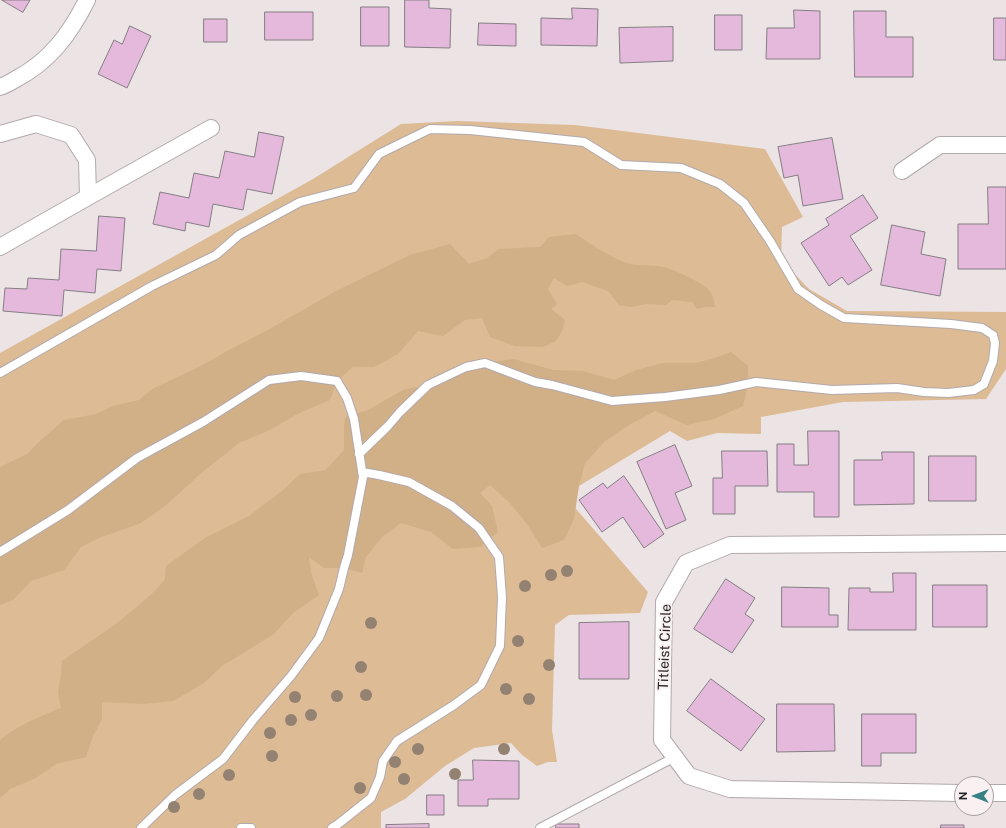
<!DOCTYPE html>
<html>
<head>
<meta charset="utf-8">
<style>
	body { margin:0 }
	#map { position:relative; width:1006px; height:828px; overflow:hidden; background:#ece3e4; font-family:"Public Sans",sans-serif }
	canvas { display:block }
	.north { position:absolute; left:954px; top:776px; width:40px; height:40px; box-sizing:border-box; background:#f9f0f2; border:1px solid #a59ea0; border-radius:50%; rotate:270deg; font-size:11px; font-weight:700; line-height:16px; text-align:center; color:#262324 }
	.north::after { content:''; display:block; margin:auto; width:14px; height:18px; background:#378084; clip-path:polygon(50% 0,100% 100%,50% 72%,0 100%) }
</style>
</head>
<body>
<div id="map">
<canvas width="1006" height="828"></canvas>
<div class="north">N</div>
</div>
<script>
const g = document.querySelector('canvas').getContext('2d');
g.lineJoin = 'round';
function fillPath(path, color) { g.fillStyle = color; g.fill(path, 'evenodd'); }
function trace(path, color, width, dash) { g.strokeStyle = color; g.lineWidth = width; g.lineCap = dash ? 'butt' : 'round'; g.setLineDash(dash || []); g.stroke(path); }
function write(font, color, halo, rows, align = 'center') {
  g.font = font + ' "Public Sans",sans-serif'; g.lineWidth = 4; g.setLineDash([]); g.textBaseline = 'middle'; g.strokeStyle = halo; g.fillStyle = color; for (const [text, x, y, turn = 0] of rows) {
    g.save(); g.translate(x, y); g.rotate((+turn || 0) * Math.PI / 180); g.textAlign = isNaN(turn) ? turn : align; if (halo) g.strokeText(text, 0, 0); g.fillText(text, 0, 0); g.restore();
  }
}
fillPath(new Path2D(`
	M457 121 575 125 765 149 803 217 782 227 781 260 809 289 847 311 1006 312V369L986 399 843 402 761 417V434L717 433 687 441 670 431 564 495 648 592 640 613 569 615 555 625 552 730 557 762H548L537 766 522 755 511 743 474 748 445 766 405 799 381 812V828H0V353L313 179 401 124Z`), '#dcbb95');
fillPath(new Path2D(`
	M576 234C591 245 607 255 624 262 636 267 650 264 663 267 671 268 702 283 707 288 713 293 714 301 715 307H705L697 309 692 302 672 300 666 305 647 304 630 307 619 305 608 291 582 282 567 286 554 278 548 289 557 304 551 309 565 320 562 331 556 341 543 347 515 346 490 337 482 318 465 320 443 336 418 331 398 354 374 367H353L337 381 330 400 297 414 270 430 239 443 200 474 164 507 139 524 101 537 81 547 64 570 31 581 13 600 0 605V467L27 454 41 440 64 420 96 414 113 406 139 400 152 389 201 366 227 351 268 330 336 291 410 255 450 244 469 264 487 258 499 249 540 247 549 237Z
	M731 352 748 366V384L743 406 714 419 687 425 655 411 629 425 605 441 585 463 579 486 574 519 564 540 542 548 527 524 509 502 490 485 480 493 492 506 498 532 480 547 453 549 431 532 401 523 382 537 366 557 362 573 344 568H324L309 557 311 573 319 595 293 613 274 634 222 666 204 683 173 701 144 704 102 702V719L93 736 86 757 56 764 34 779 10 789 0 798V740C18 725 39 717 61 708L58 693 61 674 62 661 116 624 146 599 158 588 165 579 166 566 205 538 249 516 282 491 300 474 326 470 344 450V426L345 418 350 415 366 411 403 390 428 385 485 363 514 359 553 370 583 371 614 380 636 370 663 363H695L715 358Z`), '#d1af87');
const building = new Path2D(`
	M2 0H30L23 12Z
	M405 0H429V8L451 9 450 48 405 47Z
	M361 7H389V46H361Z
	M572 8 598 9 597 46 541 45V18L572 19Z
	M794 10 820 11V59H766L767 28H794Z
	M854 11H886V37H913V77H855Z
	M265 12H313V40H265Z
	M715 15H742V50H715Z
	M994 18H1006V60H994Z
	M204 19H227V42H204Z
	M479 23 516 24V46L478 45Z
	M130 26 151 36 127 88 98 74 114 40 122 44Z
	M673 27V61L620 63 619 28Z
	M259 132 284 137 272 194 247 189 243 210 213 204 209 227 186 222 185 231 153 224 160 192 189 198 194 173 219 178 225 151 254 157Z
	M832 138 843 199 803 206 798 175 784 178 778 147Z
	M988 187H1006V269H958V224H988Z
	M863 195 878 218 850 236 872 270 848 285 842 277 829 286 801 243 829 225 826 219Z
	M99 216 125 218 121 271 97 269 95 293 64 290 62 316 3 311 5 288 27 289 28 278 59 280 61 249 96 251Z
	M892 225 925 232 921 254 946 259 940 296 881 285Z
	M808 431H839V517H814V492H777V444H794V465H808Z
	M675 445 692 486 675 493 686 520 666 529 637 462Z
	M722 451H767L768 486H735V514H713V478H722Z
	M882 452H914V504L854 505V460H882Z
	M929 456H976V501H929Z
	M624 476 664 534 644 548 623 517 602 532 579 500 603 483 607 488Z
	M893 573H916V630H848L849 588H870V592H893Z
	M726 579 755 598 745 614 754 620 732 653 694 629Z
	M933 585H987V627H933Z
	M782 587 829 588V615H838V627H782Z
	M629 622V679H579V623Z
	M711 679 765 719 741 751 687 711Z
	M777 704H834L835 751 777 752Z
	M862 714H916V753H881V766H862Z
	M473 760 519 761V799H488V806H458V780H473Z
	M427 795H444V815H427Z
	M429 824V828H386V825Z
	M556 824H579V828H556Z
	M941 825H964V828H941Z`);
fillPath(building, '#e4b9dc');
trace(building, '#847e83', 1);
const service = new Path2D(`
	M0 373 152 286 216 255 239 235 300 202 354 188 379 154 430 129 470 130 584 142 621 165 681 168 720 184 744 203 770 241 798 289 821 305 844 318 951 324 982 328 993 335 995 343 993 361 984 384 974 390 948 393 924 392 897 388 832 390 756 382 719 390 665 397 612 401 552 385 535 382 485 363 466 367 428 385 400 412 388 426 359 454
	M0 552 68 510 137 458 203 422 269 380 301 376 337 381 347 398 354 419 363 477 348 555 344 568 339 589 319 638 291 676 253 720 223 759 175 795 141 828
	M241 828H251
	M332 828 337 825 371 798 380 777 383 761 397 741 454 705 481 685 500 646 502 597 499 557 479 528 452 506 409 482 379 475 362 472
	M540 828 675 757`);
const minor = new Path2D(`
	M0 87C6 85 11 82 16 79 50 61 70 34 87 0
	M0 134 36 124 71 135 87 160 88 197 0 247
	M902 171 940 145H1006
	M88 197 211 128
	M962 793 730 789 689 776 662 740 664 602 686 563 730 545 1006 543
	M986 793H1006`);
trace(service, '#b2a9ab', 10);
trace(minor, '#b2a9ab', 18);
trace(service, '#fff', 8);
trace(minor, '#fff', 16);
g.fillStyle = '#938271';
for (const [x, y] of [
	[567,571],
	[551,575],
	[525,586],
	[371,623],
	[518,641],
	[549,665],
	[361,667],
	[506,689],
	[366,695],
	[337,696],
	[295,697],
	[529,699],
	[311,715],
	[291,720],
	[270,733],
	[418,749],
	[504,749],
	[272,756],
	[395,762],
	[455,774],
	[229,775],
	[404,779],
	[360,788],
	[199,794],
	[174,807]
]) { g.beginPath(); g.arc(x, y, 6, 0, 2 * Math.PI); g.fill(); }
write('14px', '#262324', '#f9f0f2', [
	["Titleist Circle",665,647,-88]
]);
</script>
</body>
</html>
